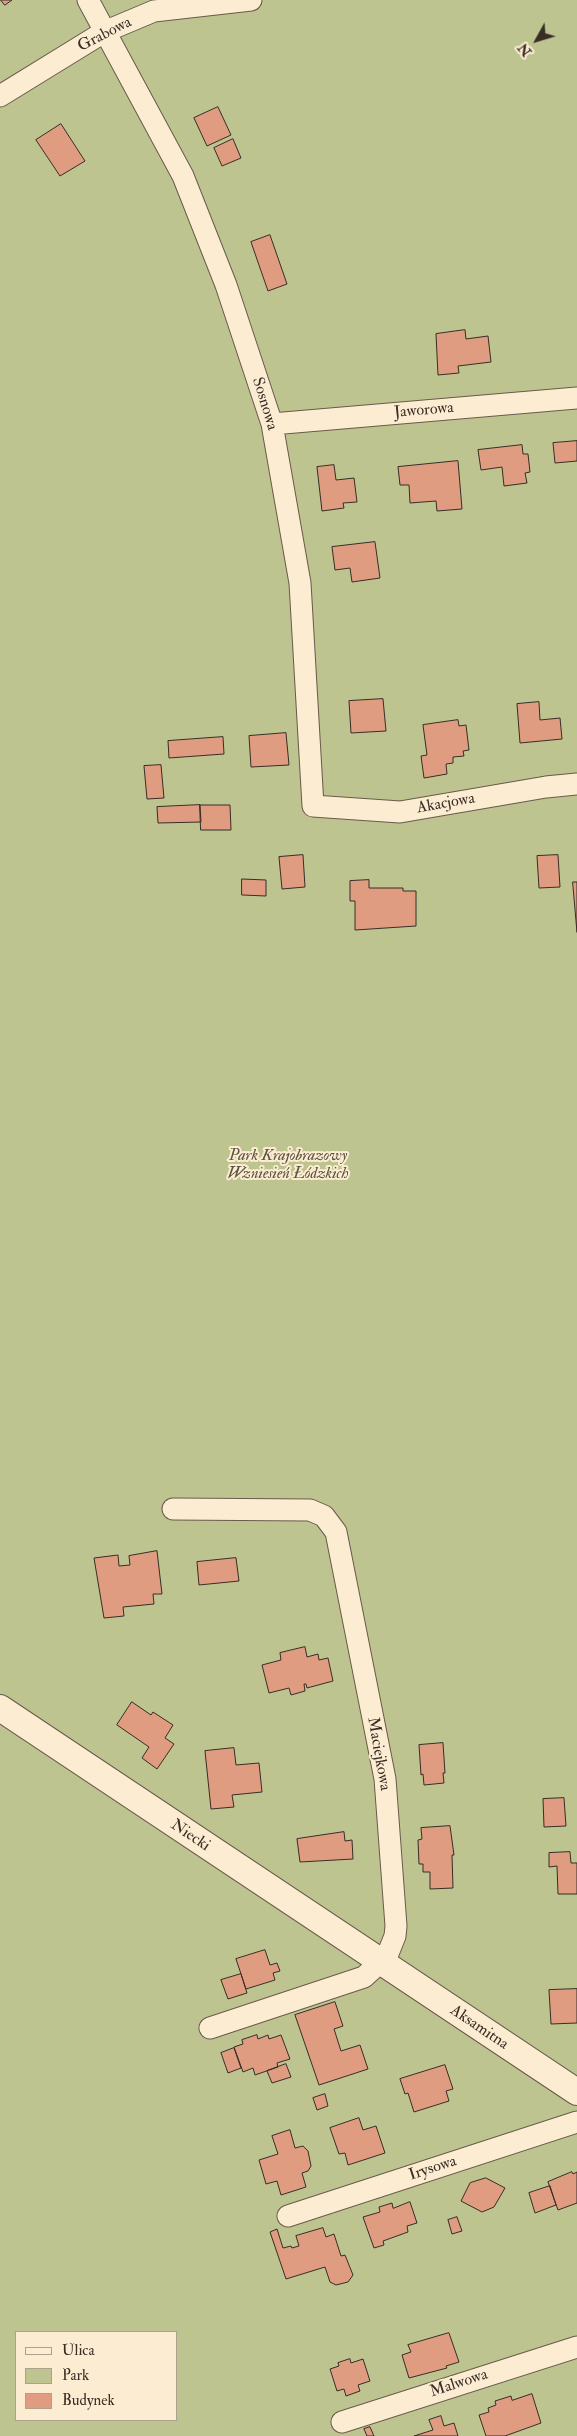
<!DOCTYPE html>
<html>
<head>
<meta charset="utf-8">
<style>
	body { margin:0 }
	#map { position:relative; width:577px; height:2436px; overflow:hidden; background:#fae3b9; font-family:"IM FELL Double Pica",serif }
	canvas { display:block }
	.legend { position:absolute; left:15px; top:2331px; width:162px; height:90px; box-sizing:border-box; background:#fcedd2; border:1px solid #aea08d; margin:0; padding:6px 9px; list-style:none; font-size:15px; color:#392d26 }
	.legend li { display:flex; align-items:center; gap:10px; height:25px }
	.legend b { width:25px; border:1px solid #aea08d }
	.north { position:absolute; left:512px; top:15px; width:50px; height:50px; -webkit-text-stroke:4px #fcedd2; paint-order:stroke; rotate:231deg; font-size:14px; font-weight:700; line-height:20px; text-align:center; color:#392d26 }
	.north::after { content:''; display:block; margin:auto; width:18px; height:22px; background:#392d26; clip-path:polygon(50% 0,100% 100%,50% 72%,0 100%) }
</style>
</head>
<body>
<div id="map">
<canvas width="577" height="2436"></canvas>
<ul class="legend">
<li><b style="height:6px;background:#fcedd2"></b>Ulica</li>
<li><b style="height:14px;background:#bdc490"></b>Park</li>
<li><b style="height:14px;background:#df9c81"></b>Budynek</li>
</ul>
<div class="north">N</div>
</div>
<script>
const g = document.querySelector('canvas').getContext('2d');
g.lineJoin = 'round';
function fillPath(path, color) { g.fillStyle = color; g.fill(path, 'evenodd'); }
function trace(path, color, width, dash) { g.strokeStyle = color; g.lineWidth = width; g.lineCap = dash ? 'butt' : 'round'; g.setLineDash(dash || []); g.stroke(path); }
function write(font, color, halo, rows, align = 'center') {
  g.font = font + ' "IM FELL Double Pica",serif'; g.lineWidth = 4; g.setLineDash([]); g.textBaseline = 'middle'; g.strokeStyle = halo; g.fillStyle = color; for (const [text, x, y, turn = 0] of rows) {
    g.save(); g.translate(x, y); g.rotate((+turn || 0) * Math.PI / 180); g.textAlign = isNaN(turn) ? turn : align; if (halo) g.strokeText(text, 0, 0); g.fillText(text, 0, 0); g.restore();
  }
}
fillPath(new Path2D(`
	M0 0H577V2436H0ZM16 2332H176V2420H16Z`), '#bdc490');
const building = new Path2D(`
	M1 0H12L5 5Z
	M218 107 231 135 207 146 194 118Z
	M61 124 85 161 60 176 36 140Z
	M233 139 241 158 222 166 214 148Z
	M270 235 287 284 268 291 251 242Z
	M465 330 466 339 488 336 491 362 458 366 459 373 438 375 436 334Z
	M577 441V461L555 463 553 443Z
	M522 445 523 454H528L530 472 525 473 527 483 504 486 502 467 481 470 478 450Z
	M458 461 462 509 437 511 436 501 410 503 409 485H400L398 467Z
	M334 465 336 480 354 478 357 502 343 503 344 508 322 511 317 467Z
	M375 542 380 578 352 582 350 568 335 570 332 547Z
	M383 699 386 731 351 733 349 701Z
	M539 702 540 720 560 718 562 739 520 743 517 704Z
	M458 720 459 726 466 725 469 750 463 751 464 756 453 757V763L446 764 447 774 424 778 421 756 427 755 423 725Z
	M286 733 289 765 251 767 249 736Z
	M223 737 224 754 169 758 168 741Z
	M161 765 164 798 147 799 144 766Z
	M200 805 201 822 158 823 157 807Z
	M200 805H230L231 830H201Z
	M303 855 305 887 282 889 279 857Z
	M558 855 560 887 539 888 537 856Z
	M242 879 266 880V896L242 895Z
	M369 880V888H403V891H416V926L355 930V901H350V881Z
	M573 882H577V932Z
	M157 1551 162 1594H153L154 1604 123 1607 124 1616 104 1618 94 1558 118 1555 119 1566 130 1565 129 1556Z
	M236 1558 239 1581 199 1585 197 1562Z
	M305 1647 307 1657 318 1654 319 1660 328 1658 333 1681 307 1688 306 1684H304L305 1691 291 1695 289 1688 269 1693 262 1665 281 1660 280 1653Z
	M132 1702 151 1715 153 1712 173 1725 165 1738 174 1744 157 1769 142 1758 149 1747 117 1725Z
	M443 1743 445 1773H443L444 1783 424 1785 423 1774 421 1775 419 1745Z
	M234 1748 236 1765 259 1763 262 1792 232 1795 234 1807 211 1809 205 1751Z
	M564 1798 566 1826 544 1827 543 1799Z
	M450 1826 454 1855H452L453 1888 430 1889V1872H423V1864H419L418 1840 422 1839 421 1828Z
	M344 1832 345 1841 352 1840 353 1859 300 1862 297 1839Z
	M570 1852 571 1863H577V1894H558L557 1866 549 1867V1853Z
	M265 1950 270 1965 277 1963 280 1971 273 1973 275 1980 246 1989 236 1959Z
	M241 1974 247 1993 228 1999 221 1980Z
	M577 1989V2023L551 2024 549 1990Z
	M335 2002 343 2026 334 2029 341 2051 360 2045 368 2069 319 2085 295 2015Z
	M257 2035 258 2039 268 2035 269 2039 281 2035 290 2059 277 2063 278 2067 255 2075 253 2068 243 2072 234 2047 243 2044 242 2040Z
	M234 2048 241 2068 228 2073 221 2053Z
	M286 2064 291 2077 272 2083 267 2071Z
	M445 2065 453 2089 446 2091 449 2101 414 2112 408 2093 405 2094 400 2079Z
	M325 2094 328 2106 317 2110 313 2098Z
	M359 2118 363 2130 376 2126 385 2153 348 2165 345 2153 339 2154 330 2128Z
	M290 2130 295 2148 303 2146 308 2151 311 2166 308 2171 302 2173 306 2187 281 2195 277 2181 266 2184 259 2160 278 2154 272 2136Z
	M572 2172 573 2174 577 2172V2203L558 2210 548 2182Z
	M486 2178 505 2188 494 2207 482 2212 461 2201 470 2183Z
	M550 2186 556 2205 535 2213 529 2193Z
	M410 2202 417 2223 407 2226 408 2232 383 2241 384 2245 374 2248 363 2217 380 2212 379 2207 392 2203 393 2208Z
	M457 2217 462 2231 452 2234 448 2220Z
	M323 2228 326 2237 334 2234 341 2256 345 2255 353 2275 348 2282 336 2285 330 2282 325 2267 286 2279 270 2232 277 2229 283 2248 291 2246 292 2248 299 2246 296 2236Z
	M449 2333 459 2362 446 2366 447 2368 409 2378 402 2355 411 2352 408 2345Z
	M350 2359 351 2363 363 2359 370 2381 358 2385 360 2391 346 2396 344 2389 337 2391 330 2369 339 2366 338 2363Z
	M532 2394 541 2423 505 2436H486L479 2415 489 2412 488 2408 496 2405 495 2401 511 2396 512 2400Z
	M441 2416 444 2426 454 2423 458 2436H414L433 2430 429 2420Z
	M370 2427 374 2436H367L364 2429Z`);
fillPath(building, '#df9c81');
trace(building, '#392d26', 1);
const minor = new Path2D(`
	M88 0 183 176 226 285 272 424 300 583 313 806 400 812 546 787 577 784
	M0 96 104 32 154 11 251 0
	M272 424 577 398
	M173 1509 310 1510 324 1516 336 1532 385 1779 396 1926 395 1936 387 1956 364 1977 210 2028
	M288 2216 577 2122
	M342 2422 577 2347`);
const tertiary = new Path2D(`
	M0 1708 577 2092`);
trace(minor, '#695a4b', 23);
trace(tertiary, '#695a4b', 28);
trace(minor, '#fcedd2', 21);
trace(tertiary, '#fcedd2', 26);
write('16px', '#392d26', '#fcedd2', [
	["Grabowa",105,35,-27],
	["Sosnowa",264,404,73],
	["Jaworowa",424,411,-5],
	["Akacjowa",446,804,-10],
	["Maciejkowa",378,1754,80],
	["Niecki",190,1836,34],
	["Aksamitna",479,2028,34],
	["Irysowa",433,2169,-18],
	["Malwowa",459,2384,-18]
]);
write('italic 16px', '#5a5340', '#fcedd2', [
	["Park Krajobrazowy",288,1157],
	["Wzniesień Łódzkich",288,1175]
]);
</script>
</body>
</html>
